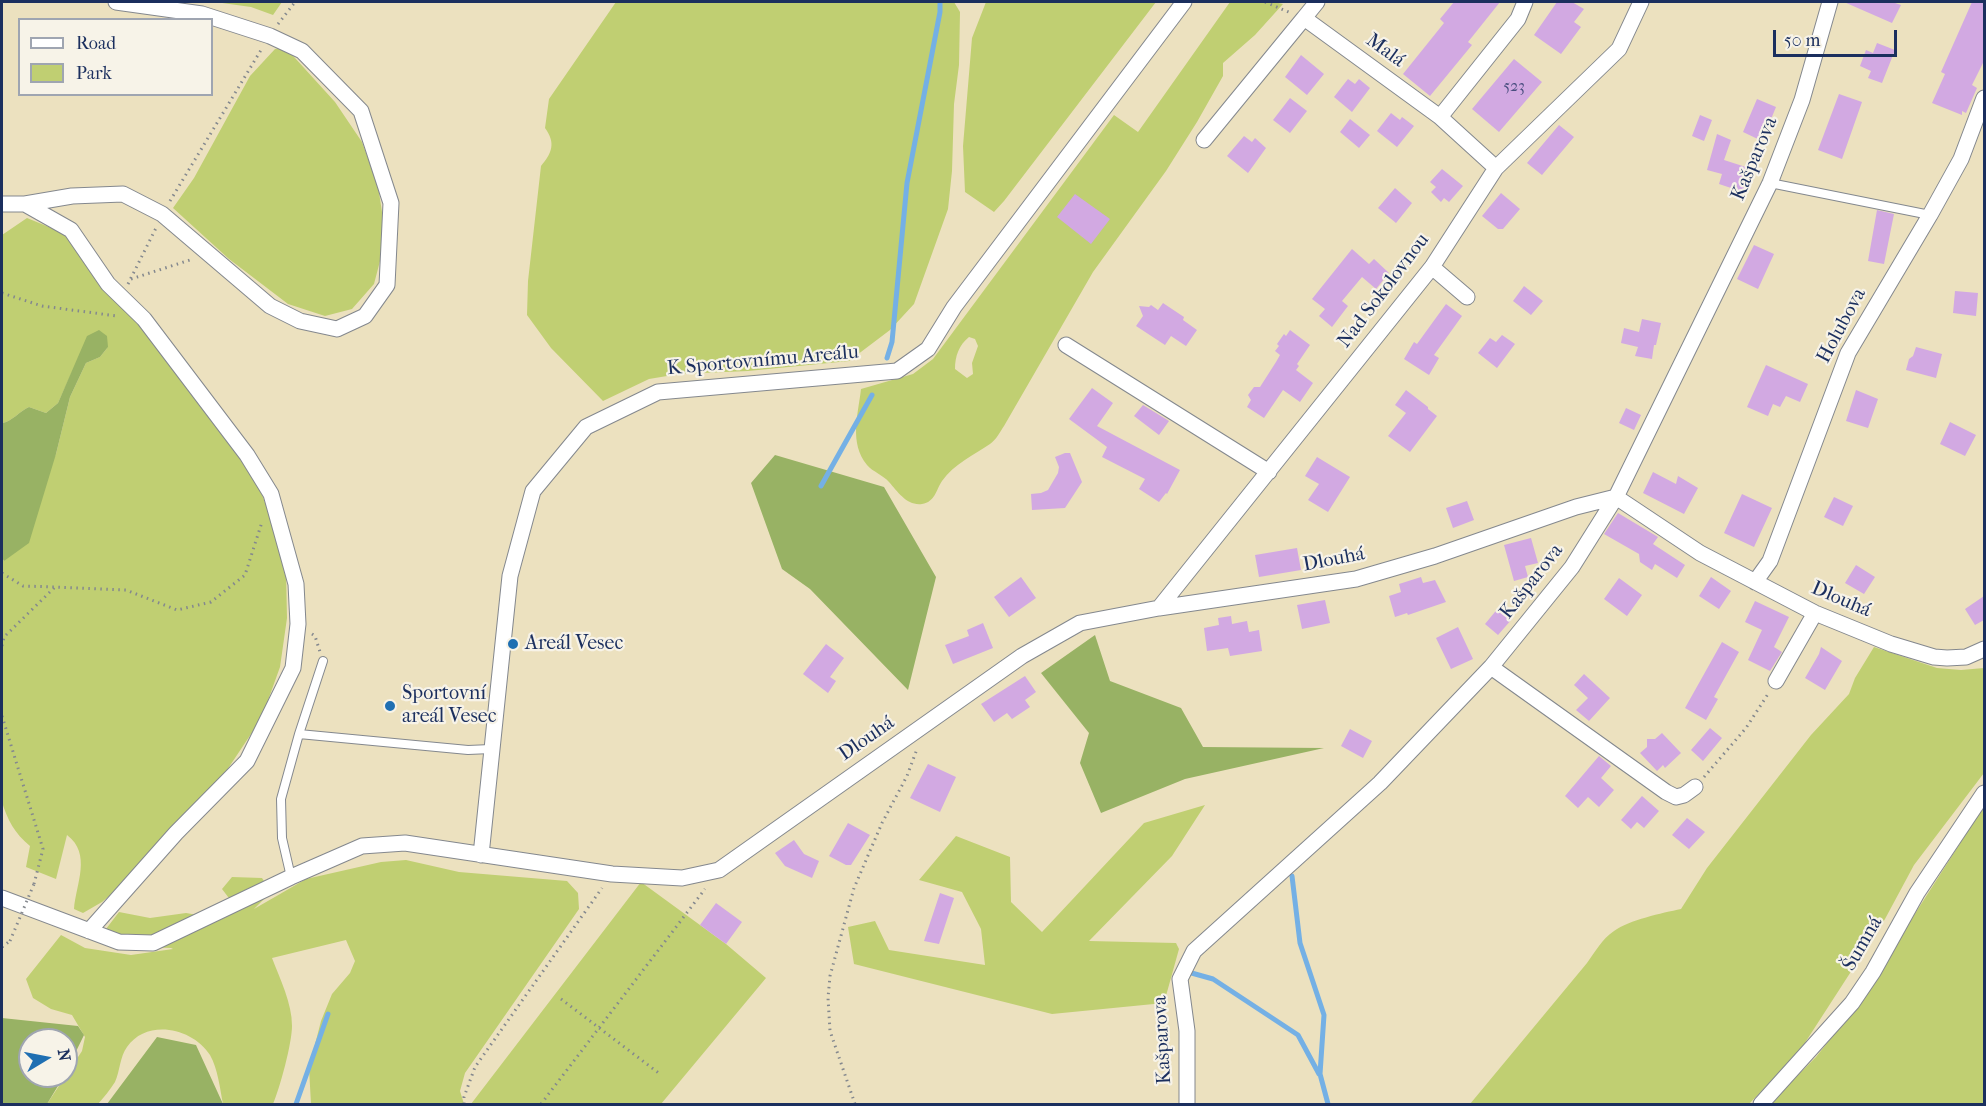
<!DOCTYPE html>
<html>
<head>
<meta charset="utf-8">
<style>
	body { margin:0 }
	#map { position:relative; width:1986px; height:1106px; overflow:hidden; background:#ece1bf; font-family:"IM FELL French Canon",serif }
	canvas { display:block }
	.frame { position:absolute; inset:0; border:3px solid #1b2f5e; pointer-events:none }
	.legend { position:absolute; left:18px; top:18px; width:195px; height:78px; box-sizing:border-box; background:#f7f3e8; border:2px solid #9fa5b1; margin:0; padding:8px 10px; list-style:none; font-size:18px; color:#1b2f5e }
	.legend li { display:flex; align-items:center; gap:12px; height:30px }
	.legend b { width:30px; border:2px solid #9fa5b1 }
	.north { position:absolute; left:18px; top:1028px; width:60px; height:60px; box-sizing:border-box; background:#f7f3e8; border:2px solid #9fa5b1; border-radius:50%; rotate:80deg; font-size:16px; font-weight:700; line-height:24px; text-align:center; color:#1b2f5e }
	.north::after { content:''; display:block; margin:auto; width:21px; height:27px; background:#1f6fb2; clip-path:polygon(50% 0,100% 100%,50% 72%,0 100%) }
	.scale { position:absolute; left:1773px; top:30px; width:124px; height:27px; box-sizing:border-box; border:3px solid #1b2f5e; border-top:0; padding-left:8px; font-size:18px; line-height:21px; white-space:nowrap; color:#1b2f5e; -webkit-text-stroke:4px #f7f3e8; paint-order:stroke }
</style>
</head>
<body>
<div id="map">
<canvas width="1986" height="1106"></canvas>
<div class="frame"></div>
<ul class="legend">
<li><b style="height:8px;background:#fff"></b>Road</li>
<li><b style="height:16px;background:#c0cf72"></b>Park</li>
</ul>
<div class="north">N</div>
<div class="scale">50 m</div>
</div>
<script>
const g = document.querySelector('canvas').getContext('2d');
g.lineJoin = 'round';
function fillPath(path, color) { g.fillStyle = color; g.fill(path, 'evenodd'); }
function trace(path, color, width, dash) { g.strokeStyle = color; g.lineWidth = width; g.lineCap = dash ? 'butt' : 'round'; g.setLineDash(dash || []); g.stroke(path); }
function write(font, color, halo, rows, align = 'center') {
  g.font = font + ' "IM FELL French Canon",serif'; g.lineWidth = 4.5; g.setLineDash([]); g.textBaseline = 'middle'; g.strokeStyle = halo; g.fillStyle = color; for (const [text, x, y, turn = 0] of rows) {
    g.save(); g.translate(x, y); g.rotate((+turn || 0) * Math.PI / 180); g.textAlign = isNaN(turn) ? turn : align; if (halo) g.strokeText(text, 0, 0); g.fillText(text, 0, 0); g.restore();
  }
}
fillPath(new Path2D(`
	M215 2H282L273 15 251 7Z
	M616 2H954L960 12 959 65 954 104 952 171 948 209 914 304 890 330 849 361 748 371 679 374 649 379 603 401 551 348 527 315 528 281 541 166C552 153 556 143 545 128L549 99Z
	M986 2H1156L1004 201 994 212 965 192 963 146 972 38Z
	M1230 2H1274L1283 4 1255 35 1223 63V76L1197 122 1166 171 1093 272 1004 426C1000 432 996 440 990 444 974 455 954 464 942 481 936 490 935 502 922 504 907 506 898 492 889 482 883 475 873 472 867 465 849 443 858 415 861 389L913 374 933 359 1114 115 1138 132ZM969 337 975 339 978 346 972 363 973 374 967 378 955 369C955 356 959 345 969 337Z
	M285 47 335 102 362 142 378 186 386 238 374 284 352 309 325 316 288 304 229 259 173 208 194 178 250 76 275 49Z
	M27 218 66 234 158 345 251 472 263 497 277 537 286 571 287 618 280 667 266 706 253 731 225 773 122 885 102 902 83 913 74 909C76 884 92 854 67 835L56 879 26 867 30 846C15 834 7 819 2 802V558L4 561 56 454 70 397 86 363 100 357 108 347 72 372 58 403 46 413 29 407C20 411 11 422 2 423V235Z
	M1874 647 1937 668 1961 670 1984 668V773L1914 865 1885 919 1799 1052 1749 1104H1470L1587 963C1595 952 1602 939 1614 931 1629 920 1662 913 1681 909L1707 868 1811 735 1849 694 1855 678Z
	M1205 805 1172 856 1089 941 1176 943 1179 949 1164 1003 1052 1014 854 964 848 927 875 921 889 950 985 965 981 929 962 892 919 880 956 836 1010 857 1011 902 1042 932 1144 823Z
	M1984 806V1104H1769L1816 1057 1874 984 1909 923Z
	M406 860 459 872 567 881 578 893 579 909 465 1073 460 1091 464 1104H311L309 1068 321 1021 332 994 350 973 355 961 346 940 272 958C280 979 292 1003 292 1026 292 1043 280 1088 273 1104H223C220 1089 218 1069 210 1055 193 1028 147 1018 127 1047 120 1056 120 1071 115 1082 110 1090 104 1097 98 1104H47L82 1051 85 1037 72 1015 51 1009 33 998 26 979 61 935 85 948 131 955 173 949 171 948 117 946 106 929 119 912 150 918 186 913 221 919 238 910 222 889 232 877 262 878 271 892 254 909 306 879 381 862Z
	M641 882 726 944 766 978 661 1104H471Z`), '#c0cf72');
fillPath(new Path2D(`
	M99 330 107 336 108 347 100 357 86 363 70 397 56 454 29 543 4 561 2 558V423C11 422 20 411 29 407L46 413 58 403 87 336Z
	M775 455 884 487 936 577 908 690 810 589 782 569 751 483Z
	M1095 635 1110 681 1181 708 1203 747 1324 748 1185 779 1101 813 1080 763 1089 733 1041 673Z
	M2 1018 78 1026 84 1035 66 1072V1040H30V1076H64L47 1104H2Z
	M157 1037 196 1045 223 1104H107Z`), '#98b264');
trace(new Path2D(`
	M887 358 892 342 907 183 940 12V2
	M821 486 872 395
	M1292 876 1300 943 1324 1015 1320 1074 1328 1104
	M1188 972 1213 979 1298 1035 1319 1074
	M296 1104 328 1014`), '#74b0e5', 5);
fillPath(new Path2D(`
	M1454 2H1500L1468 42 1472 45 1430 96 1403 74 1444 23 1440 19Z
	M1557 2H1572L1584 9 1574 22 1581 27 1561 54 1534 35Z
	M1844 2H1892L1901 5 1892 23Z
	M1972 2H1984V61L1972 85 1977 88 1966 113 1962 111V115L1932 103 1945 74 1941 72Z
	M1877 43 1895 50 1882 83 1868 78 1871 71 1860 66 1866 50 1873 53Z
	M1301 55 1324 74 1307 95 1285 77Z
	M1514 59 1542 82 1499 132 1472 109Z
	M1348 79 1355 84 1359 79 1370 88 1352 112 1334 97Z
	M1839 94 1862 102 1842 159 1818 150Z
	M1290 98 1307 111 1290 133 1273 120Z
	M1757 99 1776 107 1762 141 1743 132Z
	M1391 113 1400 120 1402 117 1414 126 1397 147 1377 131Z
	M1700 115 1712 120 1704 141 1692 136Z
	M1350 119 1370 135 1359 148 1340 132Z
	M1559 125 1574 137 1542 175 1527 163Z
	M1717 134 1731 140 1724 160 1752 169 1743 192 1719 184 1722 174 1707 170Z
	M1244 136 1252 142 1255 138 1266 148 1248 173 1227 156Z
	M1442 169 1463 186 1449 202 1444 198 1441 202 1431 192 1436 187 1430 182Z
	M1395 188 1412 203 1396 223 1378 208Z
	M1501 193 1520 209 1503 229H1498L1482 216Z
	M1075 194 1110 219 1091 244 1057 217Z
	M1877 210 1894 214 1884 264 1868 261Z
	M1754 245 1774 254 1758 289 1737 279Z
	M1352 249 1369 264 1374 259 1389 273 1376 289 1362 277 1342 301 1348 306 1332 327 1319 316 1325 309 1312 299Z
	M1524 286 1543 301 1531 315 1513 301Z
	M1955 291 1978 293 1976 316 1953 313Z
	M1163 303 1184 317 1183 320 1197 330 1186 346 1171 336 1165 345 1136 326 1143 316 1139 306 1149 307 1151 305 1158 310Z
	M1446 304 1462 316 1434 355 1439 358 1429 375 1404 359 1414 342 1417 344Z
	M1642 319 1661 323 1656 345H1654L1652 359 1635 356 1638 347 1621 343 1624 328 1639 332Z
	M1290 330 1310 345 1297 364 1299 366 1296 370 1313 383 1300 402 1283 390 1264 418 1247 407 1251 400 1248 395 1254 387H1260L1276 362 1280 355 1275 351 1279 346 1277 344 1284 334 1286 336Z
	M1502 335 1515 344 1497 368 1478 353 1490 338 1496 342Z
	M1916 347 1942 354 1936 378 1906 370 1909 359 1913 356Z
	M1766 365 1808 384 1800 402 1786 396 1780 407 1773 404 1768 416 1747 407Z
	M1092 388 1113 403 1097 426 1180 470 1167 494 1166 493 1159 502 1139 489 1145 479 1102 457 1107 447 1069 419Z
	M1406 390 1428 407V409L1437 416 1410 452 1388 436 1406 413 1395 405Z
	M1856 390 1878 399 1868 428 1846 421Z
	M1143 405 1169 421 1159 435 1134 416Z
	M1626 408 1641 415 1634 430 1619 423Z
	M1950 422 1976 435 1965 456 1940 444Z
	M1065 453H1070L1082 482 1065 508 1032 510 1031 494 1041 493 1048 490 1058 473 1059 467 1055 457Z
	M1317 457 1350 477 1328 512 1308 500 1319 484 1305 476Z
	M1653 472 1676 484 1678 476 1698 488 1684 514 1643 493Z
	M1742 494 1772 508 1754 547 1724 533Z
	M1834 497 1853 506 1843 526 1824 517Z
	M1467 501 1474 520 1453 528 1446 508Z
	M1618 513 1658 537 1653 544 1685 565 1677 578 1655 564 1652 570 1640 562 1639 554 1604 534Z
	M1531 538 1538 563 1525 566 1528 577 1514 581 1504 545Z
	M1297 548 1301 570 1259 577 1255 555Z
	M1856 565 1875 577 1864 594 1845 583Z
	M1021 577 1036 598 1009 617 994 597Z
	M1421 577 1423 583 1435 580 1446 602 1408 615 1407 613 1395 617 1389 596 1401 592 1399 584Z
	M1711 577 1731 591 1719 609 1699 596Z
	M1619 578 1642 595 1627 616 1604 599Z
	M1984 596V620L1975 625 1965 609Z
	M1325 600 1330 623 1302 629 1297 605Z
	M1755 601 1789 617 1774 647 1782 652 1770 671 1748 660 1762 630 1745 622Z
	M1499 607 1512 619 1498 635 1485 624Z
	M1231 616 1232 624 1247 621 1249 632 1259 630 1262 651 1230 656 1228 648 1207 651 1204 628 1219 625 1218 618Z
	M983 623 993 648 953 664 945 645 969 636 967 630Z
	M1458 627 1473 659 1451 669 1436 638Z
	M1722 642 1739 652 1714 697 1718 699 1706 720 1685 708Z
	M826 644 844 658 830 677 836 681 828 693 803 674Z
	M1821 647 1842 661 1825 690 1805 678 1819 654Z
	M1584 674 1610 698 1589 721 1576 710 1588 698 1574 685Z
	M1025 676 1036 692 1025 700 1030 707 1012 719 1007 713 994 722 981 704Z
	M1710 728 1722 738 1703 761 1691 750Z
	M1350 729 1372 741 1363 758 1341 746Z
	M1662 733 1681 753 1665 768 1663 765 1657 771 1640 753 1647 747V739H1655Z
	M1599 756 1611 766 1601 778 1614 790 1599 807 1588 797 1578 808 1565 796Z
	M928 764 956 777 940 812 910 798Z
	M1642 796 1659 811 1644 828 1637 822 1631 829 1621 820Z
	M1687 818 1705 832 1689 849 1672 835Z
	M848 823 870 835 851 865H846L829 856Z
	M794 840 804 854 819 861 812 878 785 866 775 853Z
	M940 893 954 898 939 944 924 941Z
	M716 903 742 922 726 944 700 925Z`), '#d2a9e2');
const lane = new Path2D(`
	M1770 183 1930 215
	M299 734 323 661
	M291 877 282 838 281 799 299 734 468 750 491 749`);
const street = new Path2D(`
	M1317 2 1304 18 1440 117 1496 168
	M1440 117 1518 19 1525 2
	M1204 140 1304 18
	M2 204H25L72 196 123 194 162 214 270 306 300 321 337 329 365 316 387 285 391 203 361 111 302 51 270 36 202 14 116 2
	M25 204 71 230 108 284 144 319 247 455 271 494 296 584 298 624 293 668 247 761 176 833 89 931
	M1432 267 1467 297
	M1066 345 1269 472
	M1755 582 1770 561 1848 353 1930 215 1961 159 1984 98
	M1159 608 1432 267 1496 168 1619 49 1641 2
	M1491 667 1666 792 1676 797 1684 795 1695 787
	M1776 681 1815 613
	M481 855 510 576 533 491 586 427 658 392 897 371 928 349 954 307 1184 2
	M2 898 119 942 153 943 291 877 362 846 405 843 612 874 682 878 719 870 1022 656 1080 623 1159 608 1356 579 1435 556 1576 507 1616 497 1700 553 1815 613 1891 644 1934 657 1947 658 1966 657 1984 649
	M1187 1104V1031L1180 979 1194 951 1380 783 1491 667 1572 567 1616 497 1770 183 1802 100 1830 2
	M1761 1104 1852 1003 1873 972 1917 893 1984 793`);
trace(lane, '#84888e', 10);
trace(street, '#84888e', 17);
trace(new Path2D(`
	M1265 2 1291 13
	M278 24 295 2
	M170 201 261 50
	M131 279 193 259
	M128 284 156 228
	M2 293 42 306 117 316
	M2 573 23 586 55 587
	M312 634 315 636 320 652
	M2 646 4 637 55 587 126 590 177 610 211 602 245 575 262 522
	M2 716 43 849 34 884
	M1704 777 1746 728 1768 694
	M2 947 10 941
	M561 999 660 1074
	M464 1104V1097L475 1067 602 888
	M541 1104 705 889
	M855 1104 830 1031 828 998 830 976 854 888 882 823 907 776 917 749`), '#84888e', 3, [1.5, 4.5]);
trace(lane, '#fff', 8);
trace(street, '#fff', 15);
trace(new Path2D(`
	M10 941 34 884`), '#84888e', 3, [1.5, 4.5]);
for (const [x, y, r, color] of [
	[513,644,6,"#1f6fb2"],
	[390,706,6,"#1f6fb2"]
]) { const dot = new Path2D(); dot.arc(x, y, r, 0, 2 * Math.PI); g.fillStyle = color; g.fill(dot); trace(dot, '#f7f3e8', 2); }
write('16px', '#494e7f', null, [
	["523",1514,87]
]);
write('20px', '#1b2f5e', '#f7f3e8', [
	["Malá",1385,51,36],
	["Kašparova",1755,159,-67],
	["Nad Sokolovnou",1384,291,-53],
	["Holubova",1842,326,-62],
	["K Sportovnímu Areálu",763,361,-5],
	["Dlouhá",1334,560,-11],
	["Kašparova",1532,582,-52],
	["Dlouhá",1841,600,23],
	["Dlouhá",867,739,-35],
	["Šumná",1863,944,-60],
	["Kašparova",1163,1040,-93]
]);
write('20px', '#1b2f5e', '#f7f3e8', [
	["Areál Vesec",525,644],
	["Sportovní",402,694],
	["areál Vesec",402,717]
], 'left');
</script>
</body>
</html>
